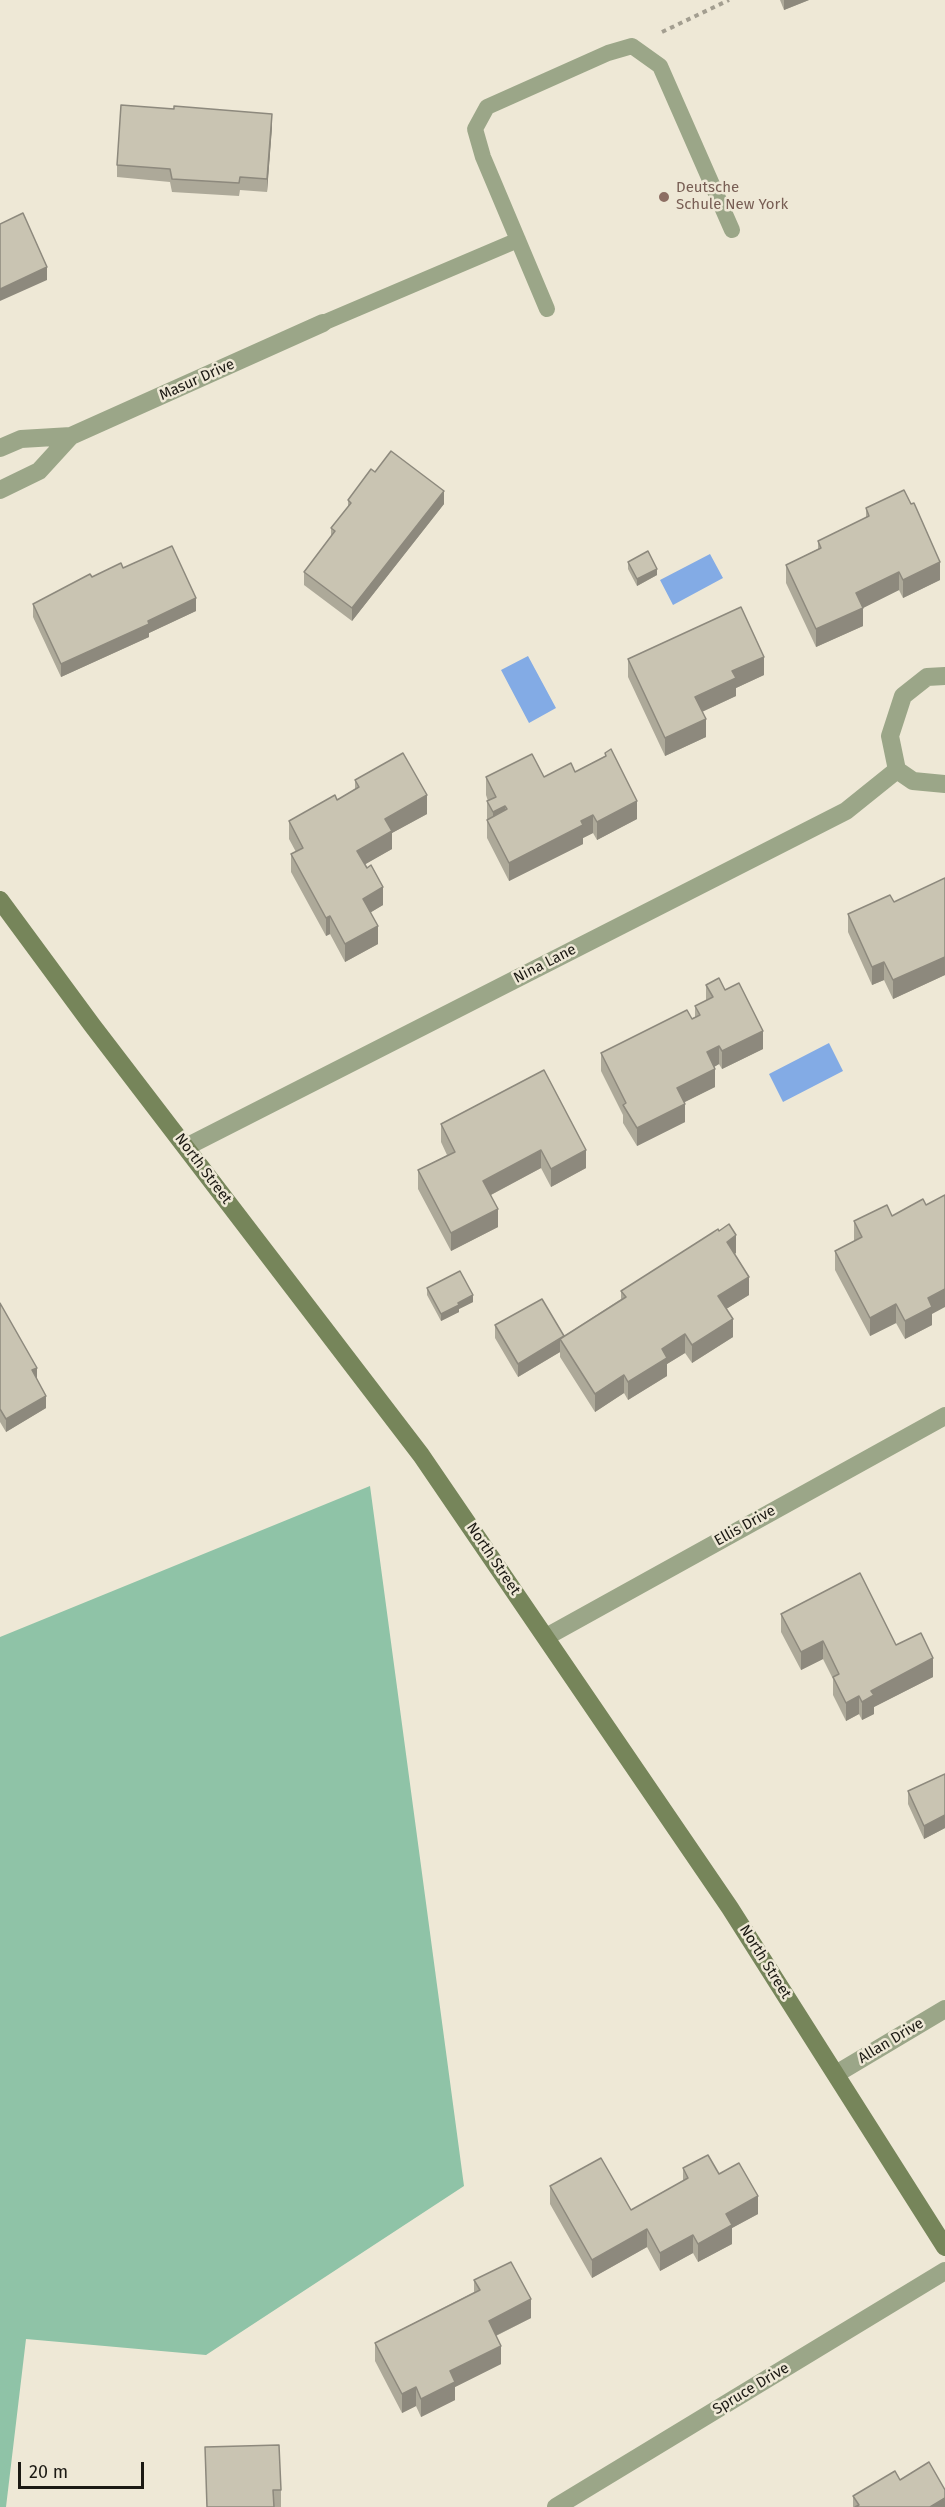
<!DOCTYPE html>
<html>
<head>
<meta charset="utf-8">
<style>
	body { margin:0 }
	#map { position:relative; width:945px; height:2507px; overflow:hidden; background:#eee8d6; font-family:"Fira Sans",sans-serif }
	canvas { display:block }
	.scale { position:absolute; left:18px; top:2462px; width:126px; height:27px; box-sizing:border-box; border:3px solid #1b1913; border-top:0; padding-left:8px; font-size:18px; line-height:21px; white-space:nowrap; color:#1b1913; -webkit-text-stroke:4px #eee8d6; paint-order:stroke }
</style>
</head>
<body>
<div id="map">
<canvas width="945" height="2507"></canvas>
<div class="scale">20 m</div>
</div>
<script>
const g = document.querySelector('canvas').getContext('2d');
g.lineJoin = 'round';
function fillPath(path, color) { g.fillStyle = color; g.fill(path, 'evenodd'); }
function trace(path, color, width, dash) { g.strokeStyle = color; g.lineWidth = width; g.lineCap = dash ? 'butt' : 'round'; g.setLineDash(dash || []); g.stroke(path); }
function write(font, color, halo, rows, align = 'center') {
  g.font = font + ' "Fira Sans",sans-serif'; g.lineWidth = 5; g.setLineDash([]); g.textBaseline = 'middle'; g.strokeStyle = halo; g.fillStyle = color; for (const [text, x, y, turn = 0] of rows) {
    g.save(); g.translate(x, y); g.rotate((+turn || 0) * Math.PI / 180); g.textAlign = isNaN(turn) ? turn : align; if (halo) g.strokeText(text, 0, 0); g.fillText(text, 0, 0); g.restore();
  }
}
fillPath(new Path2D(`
	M370 1486 464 2186 206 2355 26 2339 6 2507H0V1637Z`), '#8fc3a7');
fillPath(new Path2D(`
	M710 554 723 578 673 605 660 580Z
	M528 656 556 708 529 723 501 670Z
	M829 1043 843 1071 783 1102 769 1074Z`), '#83abe5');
trace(new Path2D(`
	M662 32 729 0`), '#a39e90', 4, [4.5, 4.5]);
trace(new Path2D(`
	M547 309 483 157 475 129 487 107 608 53 632 46 660 66 732 230
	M323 323 518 240`), '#9ba688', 16);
trace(new Path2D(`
	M0 448 21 439 71 436 323 323
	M0 490 39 471 71 436
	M945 676 927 677 903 696 890 736 897 770 913 781 945 784
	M186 1147 846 811 897 770
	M546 1637 945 1416
	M836 2074 945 2009
	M556 2507 945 2271`), '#9ba688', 18);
trace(new Path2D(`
	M0 900 92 1025 421 1455 730 1908 945 2247`), '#76855a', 18);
fillPath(new Path2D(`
	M780 0H809L784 10Z
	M272 127 267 192 240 190 239 196 172 192 170 182 117 177V165Z
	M375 472 444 504 352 621 304 585V572L331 536V528L348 507V500Z
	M866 508 940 580 903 598 899 590 863 608V626L816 647 786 583V565L818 549V541L866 518Z
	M628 562 657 575 637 586 628 569Z
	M123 568 196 611 149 633V637L61 677 33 617V604L92 577Z
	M628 659 764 675 736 688V696L702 712 706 737 665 756 628 677Z
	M605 753 637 819 597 840 593 833 583 838V844L509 881 487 838V801H488L486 795V777H544L575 772 605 756Z
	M355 780 427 814 392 833V849L365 864 383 905 371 912 378 944 345 962 330 934 326 936 291 872V854L296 852 289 839V821L337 800 355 789Z
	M945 878V975L893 999 884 980 872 985 848 932V914L894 902Z
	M706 985 725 990 763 1049 722 1069 719 1064 714 1067 715 1087 684 1102 685 1122 637 1146 623 1123V1115L601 1071V1053L695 1017V1006L706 1001Z
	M544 1070 586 1168 551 1187 541 1168 491 1195 498 1227 451 1251 418 1189V1170L447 1155 441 1142V1124Z
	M854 1221 932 1314V1325L905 1339 896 1323 870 1336 835 1270V1251L855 1241 854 1240Z
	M736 1253 735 1254 749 1295 726 1309 733 1337 692 1363 685 1353 667 1364V1376L628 1400 624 1393 595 1412 560 1357V1352L518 1377 495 1338V1325L564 1336 621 1299V1291Z
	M427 1288 473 1302 459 1309V1312L441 1321 427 1295Z
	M0 1303 37 1379 46 1408 6 1432 0 1422Z
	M781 1614 896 1645 933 1677 874 1707V1714L862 1720 859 1714 846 1721 833 1695V1679L823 1659 801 1670 781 1632Z
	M945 1774V1828L924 1839 908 1804V1791Z
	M683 2168 719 2174 758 2214 732 2228V2244L698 2262 693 2253 660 2271 647 2247 592 2278 550 2204V2186L631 2210 683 2181Z
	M474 2280 531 2318 496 2336 501 2364 455 2387V2400L421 2417 416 2406 402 2413 375 2361V2343L474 2292Z
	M205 2447 281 2490V2507H207Z
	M900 2480 945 2507H853V2496Z`), '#ada999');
fillPath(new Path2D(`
	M784 0H809L784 10Z
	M272 114V127L267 192V179Z
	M47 267V280L0 301V289Z
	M444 491V504L352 621V608Z
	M940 562V580L903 598V580Z
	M657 569V575L637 586V579Z
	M899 572V590L863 608V626L816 647V629L856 593Z
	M196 598V611L149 633V637L61 677V664L148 621Z
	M764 657V675L736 688V696L695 715V697L732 671Z
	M706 719V737L665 756V738Z
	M427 795V814L392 833V849L357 869V851L385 819Z
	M637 801V819L597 840V822Z
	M505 806V824L493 830V812Z
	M593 815V833L583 838V844L509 881V863L581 821Z
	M383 887V905L363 917V899Z
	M330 916V934L326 936V918Z
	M378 926V944L345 962V944Z
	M945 957V975L893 999V980Z
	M884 962V980L872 985V967Z
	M763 1031V1049L722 1069V1051Z
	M719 1046V1064L707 1071V1052Z
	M715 1069V1087L677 1106V1088Z
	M685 1104V1122L637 1146V1128Z
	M541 1150V1168L483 1199V1181Z
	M586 1150V1168L551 1187V1169Z
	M498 1209V1227L451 1251V1233Z
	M736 1235V1253L727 1260V1242Z
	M749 1277V1295L718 1314V1296Z
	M945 1289V1307L932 1314V1325L905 1339V1321L928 1298Z
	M473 1295V1302L459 1309V1312L441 1321V1314L458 1303Z
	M896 1304V1323L870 1336V1318Z
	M733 1319V1337L692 1363V1345Z
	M685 1334V1353L667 1364V1376L628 1400V1382L662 1349Z
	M560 1339V1352L518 1377V1364Z
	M37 1368V1381L32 1370Z
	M624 1375V1393L595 1412V1394Z
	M46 1396V1408L6 1432V1419Z
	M823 1641V1659L801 1670V1652Z
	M933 1658V1677L874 1707V1714L862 1720V1702L871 1691Z
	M859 1696V1714L846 1721V1703Z
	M945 1815V1828L924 1839V1826Z
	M758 2196V2214L732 2228V2244L698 2262V2244L726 2214Z
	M647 2229V2247L592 2278V2260Z
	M693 2235V2253L660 2271V2253Z
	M531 2299V2318L489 2339V2321Z
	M501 2346V2364L455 2387V2400L421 2417V2399L450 2371Z
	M416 2387V2406L402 2413V2394Z
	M945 2498V2507H930Z`), '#8d897d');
const building = new Path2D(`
	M121 105 174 109V106L272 114 267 179 240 177 239 183 172 179 170 169 117 165Z
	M23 213 47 267 0 289V224Z
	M391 451 444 491 352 608 304 572 335 531 331 528 351 503 348 500 371 469 375 472Z
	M904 490 911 504 914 503 940 562 903 580 899 572 856 593 863 608 816 629 786 565 821 548 818 541 869 516 866 508Z
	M172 546 196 598 148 621 149 624 61 664 33 604 90 574 92 577 121 563 123 568Z
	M648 551 657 569 637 579 628 562Z
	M741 607 764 657 732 671 736 678 695 697 706 719 665 738 628 659Z
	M611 749 637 801 597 822 593 815 581 821 583 825 509 863 487 820 507 809 505 806 493 812 487 801 496 797 486 777 532 754 544 777 571 763 575 772 606 756 605 753Z
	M403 753 427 795 385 819 392 831 357 851 367 868 371 865 383 887 363 899 378 926 345 944 330 916 326 918 291 854 303 848 289 821 335 795 337 800 359 787 355 780Z
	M945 878V957L893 980 884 962 872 967 848 914 890 895 894 902Z
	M719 978 725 990 739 983 763 1031 722 1051 719 1046 707 1052 715 1069 677 1088 685 1104 637 1128 623 1105 626 1103 601 1053 687 1010 692 1019 700 1015 695 1006 713 997 706 985Z
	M544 1070 586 1150 551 1169 541 1150 483 1181 498 1209 451 1233 418 1170 455 1152 441 1124Z
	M945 1195V1289L928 1298 932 1307 905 1321 896 1304 870 1318 835 1251 862 1237 854 1221 887 1205 892 1216 923 1199 926 1205Z
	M729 1224 736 1235 727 1242 749 1277 718 1296 733 1319 692 1345 685 1334 662 1349 667 1358 628 1382 624 1375 595 1394 560 1339 626 1297 621 1291 712 1233 718 1229 719 1231Z
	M460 1271 473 1295 458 1303 459 1305 441 1314 427 1288Z
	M542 1299 564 1336 518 1364 495 1325Z
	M0 1303 37 1368 32 1370 46 1396 6 1419 0 1409Z
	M860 1573 896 1645 921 1633 933 1658 871 1691 874 1695 862 1702 859 1696 846 1703 833 1677 839 1674 823 1641 801 1652 781 1614Z
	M945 1774V1815L924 1826 908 1791Z
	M708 2155 719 2174 739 2163 758 2196 726 2214 732 2225 698 2244 693 2235 660 2253 647 2229 592 2260 550 2186 601 2158 631 2210 688 2178 683 2168Z
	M511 2262 531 2299 489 2321 501 2346 450 2371 455 2382 421 2399 416 2387 402 2394 375 2343 480 2290 474 2280Z
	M279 2445 281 2490H273L274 2507H207L205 2447Z
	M929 2462 945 2490V2498L930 2507H855L859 2505 853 2496 895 2471 900 2480Z`);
fillPath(building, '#c9c4b2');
trace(building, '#8d897d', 1.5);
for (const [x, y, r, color] of [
	[664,197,6,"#8d6e63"]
]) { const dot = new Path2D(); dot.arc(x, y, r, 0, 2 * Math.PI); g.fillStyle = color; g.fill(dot); trace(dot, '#eee8d6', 2); }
write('15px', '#785e54', '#eee8d6', [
	["Deutsche",676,188],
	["Schule New York",676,205]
], 'left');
write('15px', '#1b1913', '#eee8d6', [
	["Masur Drive",197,380,-24],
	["Nina Lane",545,964,-27],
	["North Street",203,1169,53],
	["Ellis Drive",745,1526,-29],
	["North Street",493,1559,56],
	["North Street",765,1962,58],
	["Allan Drive",891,2041,-31],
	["Spruce Drive",751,2389,-31]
]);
</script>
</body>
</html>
